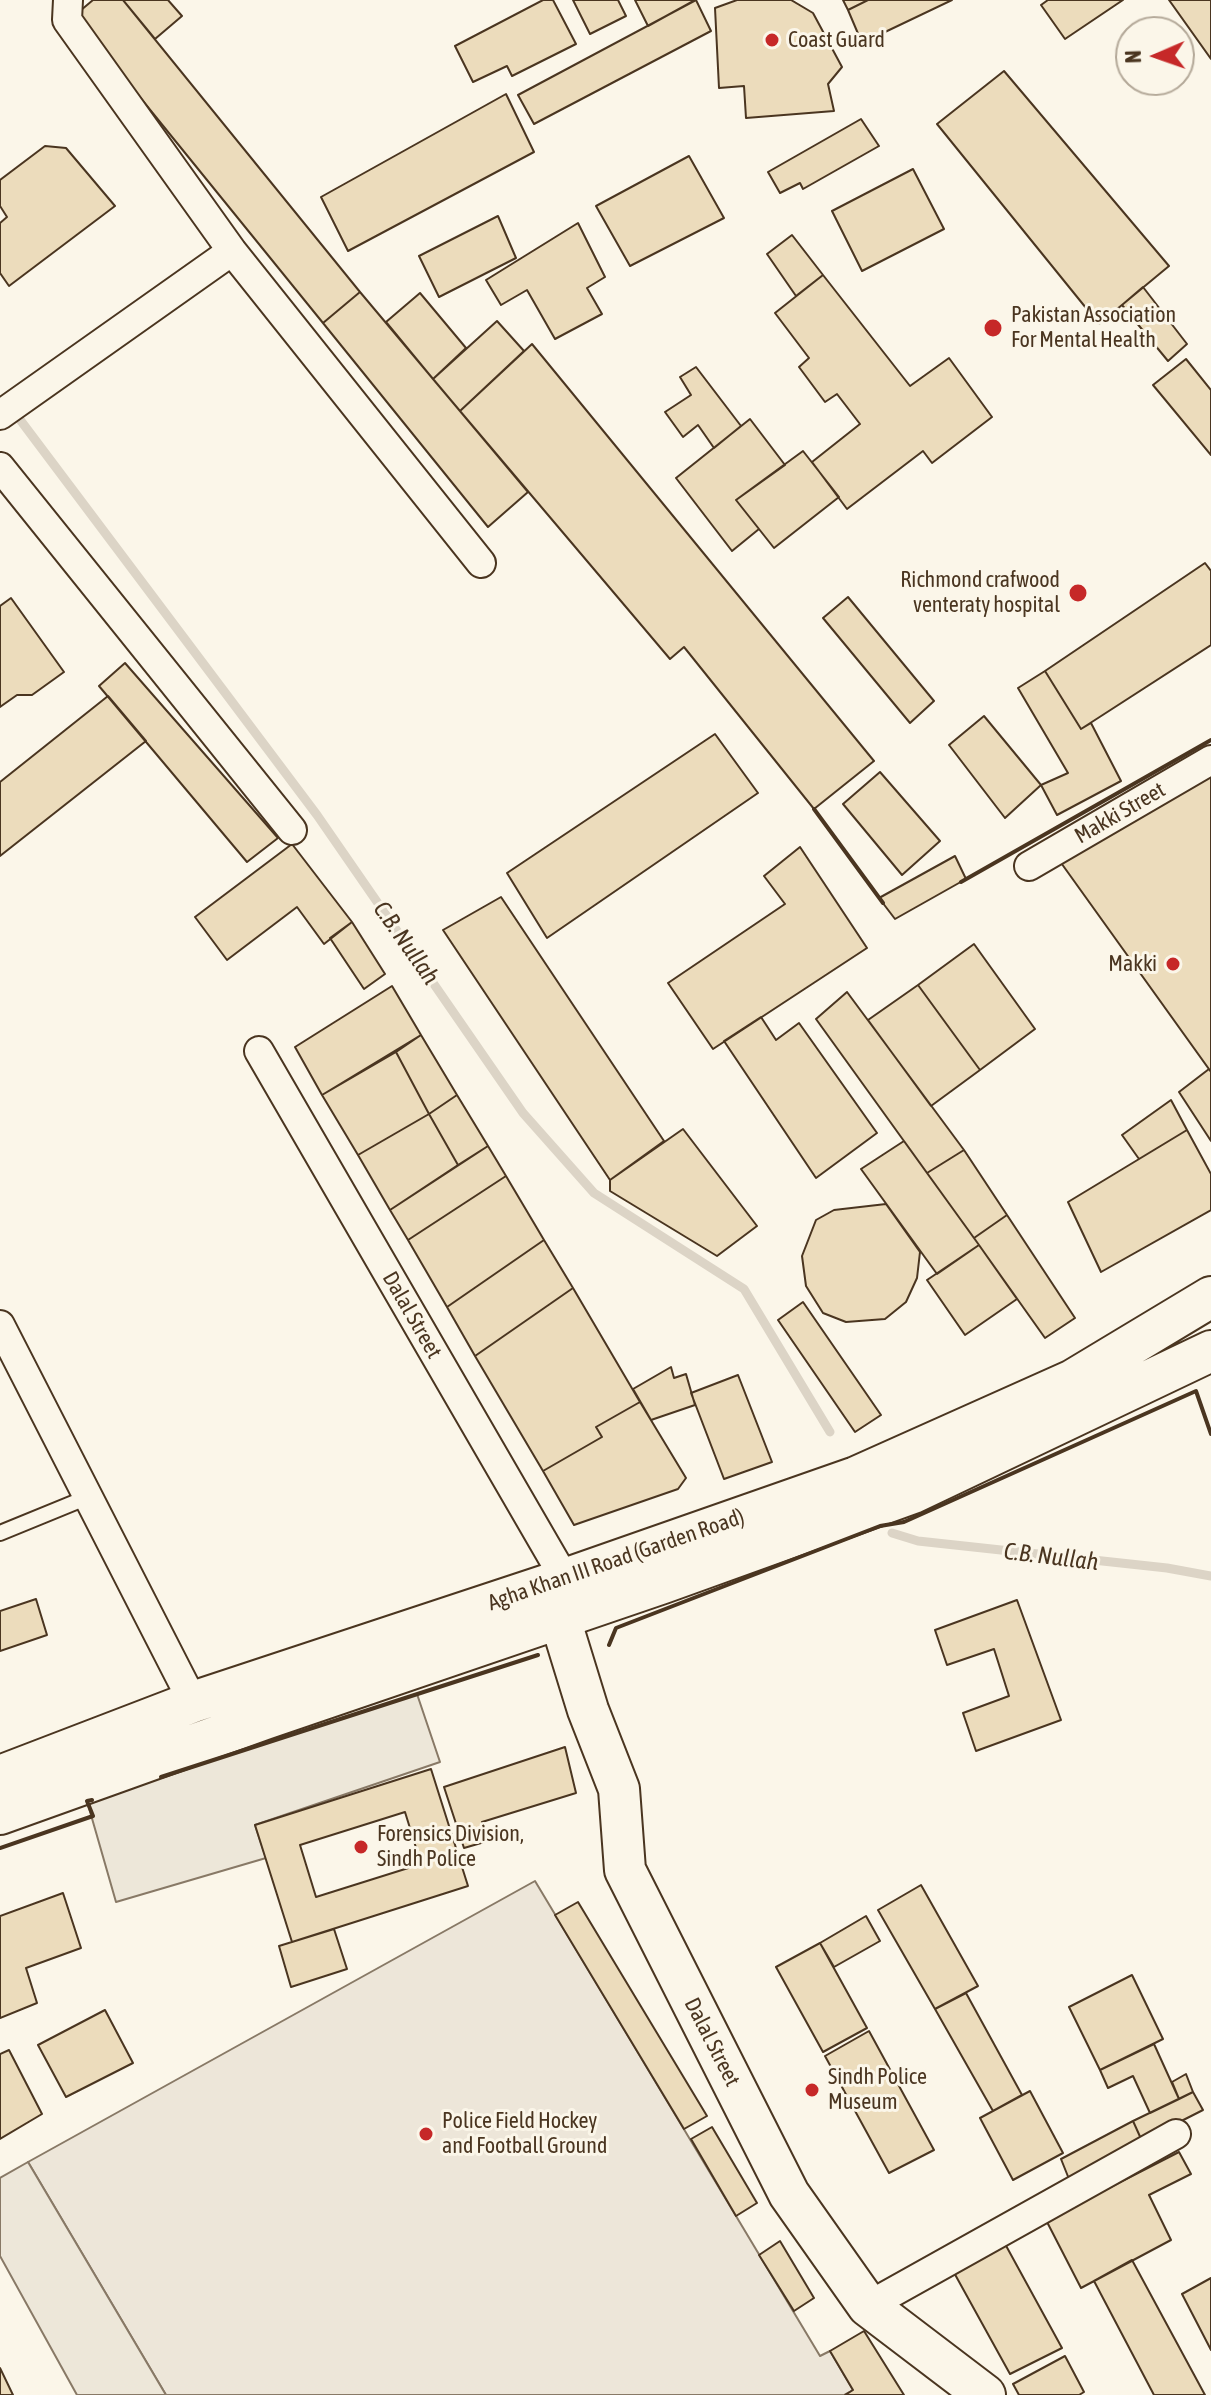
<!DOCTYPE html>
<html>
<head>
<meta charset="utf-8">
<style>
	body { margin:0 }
	#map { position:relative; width:1211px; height:2395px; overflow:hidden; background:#fbf6e9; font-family:"Asap Condensed",sans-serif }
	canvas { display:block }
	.north { position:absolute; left:1115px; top:16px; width:80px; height:80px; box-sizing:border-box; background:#fbf6e9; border:2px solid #b4a999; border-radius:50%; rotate:268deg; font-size:22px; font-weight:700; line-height:32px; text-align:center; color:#4a3520 }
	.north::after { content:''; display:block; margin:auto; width:28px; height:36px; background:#c62828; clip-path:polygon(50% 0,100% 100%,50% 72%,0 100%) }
</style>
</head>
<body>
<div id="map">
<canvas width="1211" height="2395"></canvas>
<div class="north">N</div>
</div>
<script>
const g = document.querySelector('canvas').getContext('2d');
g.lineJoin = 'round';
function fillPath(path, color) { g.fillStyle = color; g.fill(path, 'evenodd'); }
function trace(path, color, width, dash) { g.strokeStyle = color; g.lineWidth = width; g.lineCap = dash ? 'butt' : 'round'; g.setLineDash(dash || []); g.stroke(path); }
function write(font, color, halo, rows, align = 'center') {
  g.font = font + ' "Asap Condensed",sans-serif'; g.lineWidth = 6; g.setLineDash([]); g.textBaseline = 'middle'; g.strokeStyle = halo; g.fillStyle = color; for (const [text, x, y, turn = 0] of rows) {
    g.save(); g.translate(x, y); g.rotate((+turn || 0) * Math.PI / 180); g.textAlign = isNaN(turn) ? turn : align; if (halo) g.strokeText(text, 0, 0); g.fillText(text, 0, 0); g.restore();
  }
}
const green = new Path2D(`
	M535 1881 820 2356 830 2351 853 2390 844 2395H166L28 2162Z`);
fillPath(green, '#ede6d9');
trace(green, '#887966', 2);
const parking = new Path2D(`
	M417 1694 440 1762 255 1825 266 1858 116 1902 87 1801Z
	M28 2162 166 2395H77L0 2256V2178Z`);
fillPath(parking, '#ede7d9');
trace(parking, '#887966', 2);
trace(new Path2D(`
	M15 413 317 815 523 1113 594 1193 744 1289 830 1432
	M892 1533 918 1541 1167 1568 1211 1576`), '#dcd4c6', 9);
const building = new Path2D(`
	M93 0H123L360 292 323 323 74 16Z
	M123 0H168L182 16 155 39Z
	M543 0H553L576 44 512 76 507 66 473 82 455 46Z
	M573 0H618L626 16 590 34Z
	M635 0H695L648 26Z
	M696 0 711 31 534 124 518 95Z
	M737 0H791L813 13 842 67 828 84 834 111 746 118 744 86 719 88 715 8Z
	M843 0H868L848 10Z
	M868 0H952L862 43 848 10Z
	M1048 0H1123L1065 39 1041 5Z
	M1169 0H1211V59Z
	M1004 71 1169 266 1099 324 937 124Z
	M506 94 534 152 348 251 321 197Z
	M861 119 879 146 803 189 800 183 780 193 768 172Z
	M45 146 66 148 115 206 9 286 0 273V223L7 217 0 206V180Z
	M689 156 724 218 630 266 596 206Z
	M913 169 944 229 862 271 832 211Z
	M498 216 516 258 439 297 419 256Z
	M578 223 605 277 587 288 602 314 555 339 527 290 501 305 486 280Z
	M792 235 823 275 796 296 767 254Z
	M823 275 910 386 949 358 992 417 932 463 923 451 847 509 812 462 860 424 837 394 825 402 799 367 809 358 775 313Z
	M1143 287 1187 344 1168 361 1122 305Z
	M360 292 528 492 488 527 323 323Z
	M420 293 466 348 433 379 386 322Z
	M497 321 524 351 460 411 433 379Z
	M532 344 874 761 814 809 684 647 670 659 460 411Z
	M1186 359 1211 390V455L1153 385Z
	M696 367 741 426 714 448 698 425 683 437 665 412 691 395 680 377Z
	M750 419 785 465 736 500 759 529 732 551 676 478Z
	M803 451 839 497 774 548 736 500Z
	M1205 563 1211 571V645L1081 729 1045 671Z
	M848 597 934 701 910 723 823 618Z
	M11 598 64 672 32 695H17L0 707V606Z
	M125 663 278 838 247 862 99 686Z
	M1045 671 1081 729 1091 723 1121 781 1057 815 1041 785 1068 773 1018 688Z
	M108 696 146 741 0 856V782Z
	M984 716 1041 785 1005 818 949 745Z
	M715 734 758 793 547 938 507 873Z
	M880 772 940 841 902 875 843 804Z
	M1211 773V1072L1059 860Z
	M292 844 352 922 324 944 297 907 227 960 195 917Z
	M800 847 867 948 713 1049 668 983 785 904 764 876Z
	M955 856 966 879 895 919 879 898Z
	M501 897 664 1141 610 1180 443 930Z
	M352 922 385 974 364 989 330 938Z
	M974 944 1035 1029 980 1070 918 985Z
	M918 985 980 1070 931 1106 868 1020Z
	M392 986 421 1035 322 1095 295 1047Z
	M847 992 964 1150 927 1173 816 1019Z
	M761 1017 776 1040 799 1023 877 1133 816 1178 724 1041Z
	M421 1035 457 1095 429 1114 396 1052Z
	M396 1052 429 1114 358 1155 322 1095Z
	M1209 1069 1211 1072V1141L1179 1092Z
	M457 1095 488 1146 458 1165 429 1114Z
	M1171 1100 1187 1130 1139 1159 1122 1135Z
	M429 1114 458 1165 390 1210 358 1155Z
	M683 1129 757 1226 717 1256 610 1191V1180Z
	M1187 1130 1211 1174V1210L1101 1272 1068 1202Z
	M904 1141 979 1245 937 1274 861 1169Z
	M488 1146 506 1176 408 1240 390 1210Z
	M964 1150 1007 1215 974 1238 927 1173Z
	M506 1176 544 1240 447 1307 408 1240Z
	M886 1204 920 1252 917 1278 906 1302 885 1319 846 1322 823 1313 806 1286 802 1256 816 1220 834 1210Z
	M1007 1215 1075 1318 1045 1338 974 1238Z
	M544 1240 573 1288 475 1356 447 1307Z
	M979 1245 1017 1299 965 1335 927 1280Z
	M573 1288 640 1402 596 1427 602 1437 543 1471 475 1356Z
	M803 1302 881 1415 855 1432 778 1320Z
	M671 1367 674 1378 686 1374 695 1405 651 1420 633 1389Z
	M738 1375 772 1462 724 1479 691 1393Z
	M640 1402 686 1478 678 1489 574 1525 543 1471 602 1437 596 1427Z
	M36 1599 47 1635 0 1651V1611Z
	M1017 1600 1061 1720 976 1751 963 1713 1009 1696 994 1649 947 1665 935 1630Z
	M565 1747 576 1793 482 1822 488 1841 464 1848 444 1787Z
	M431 1769 468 1886 292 1942 255 1825ZM405 1812 421 1864 316 1897 300 1845Z
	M921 1885 978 1986 935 2009 878 1910Z
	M63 1893 81 1948 26 1968 37 2003 0 2018V1916Z
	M578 1902 707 2116 684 2129 555 1915Z
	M866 1916 880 1941 834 1967 820 1943Z
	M334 1929 347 1969 291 1987 279 1946Z
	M820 1943 867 2028 823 2052 776 1967Z
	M1132 1975 1163 2039 1100 2070 1069 2007Z
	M966 1993 1022 2095 993 2111 935 2009Z
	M105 2010 133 2063 66 2097 38 2045Z
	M869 2031 934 2150 889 2173 825 2056Z
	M1154 2044 1179 2099 1150 2113 1133 2076 1108 2088 1100 2070Z
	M9 2050 42 2114 0 2139V2054Z
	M1186 2074 1193 2092 1179 2099 1172 2082Z
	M1030 2091 1063 2153 1013 2180 980 2118Z
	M1193 2092 1203 2110 1142 2141 1133 2121Z
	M1133 2121 1142 2141 1069 2179 1061 2159Z
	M712 2127 757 2203 736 2216 691 2139Z
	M1179 2152 1191 2174 1149 2195 1171 2240 1081 2288 1046 2220Z
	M780 2241 814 2298 794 2311 759 2255Z
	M1004 2242 1062 2348 1010 2374 952 2269Z
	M1132 2260 1205 2395H1154L1094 2281Z
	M1211 2278V2350L1182 2294Z
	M864 2331 904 2395H845L853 2390 830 2351Z
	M1065 2356 1084 2392 1079 2395H1019L1013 2384Z
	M0 2368 13 2395H0Z`);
fillPath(building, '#ecdcbc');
trace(building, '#4a3520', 2);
const lane = new Path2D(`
	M0 1533 88 1497`);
const street = new Path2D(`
	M68 0 67 20 232 251 481 563
	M0 415 232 251
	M0 467 292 830
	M1029 866 1211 760
	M259 1051 565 1579
	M0 1325 193 1702
	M868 2306 1176 2134`);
const secondary = new Path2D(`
	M560 1619 588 1710 619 1789 625 1870 789 2194 868 2306 985 2395
	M0 1776 193 1702 565 1579 856 1477 1073 1380 1211 1297
	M0 1814 265 1719 663 1583 913 1493 1211 1351`);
trace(lane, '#4a3520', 18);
trace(street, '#4a3520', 32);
trace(secondary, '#4a3520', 44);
trace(lane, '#fbf6e9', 14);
trace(street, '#fbf6e9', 28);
trace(secondary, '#fbf6e9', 40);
trace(new Path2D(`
	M814 809 883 903
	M961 882 1211 740
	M609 1645 616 1628 880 1526 904 1522 1196 1391 1211 1434
	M161 1777 538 1655
	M0 1848 93 1816 87 1801 92 1800`), '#4a3520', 4);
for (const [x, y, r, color] of [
	[772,40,8,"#c62828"],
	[993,328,10,"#c62828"],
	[1078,593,10,"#c62828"],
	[1173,964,8,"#c62828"],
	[361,1847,8,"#c62828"],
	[812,2090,8,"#c62828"],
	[426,2134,8,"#c62828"]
]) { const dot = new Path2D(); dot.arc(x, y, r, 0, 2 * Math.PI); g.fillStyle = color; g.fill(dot); trace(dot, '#fbf6e9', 3); }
write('22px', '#4a3520', '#fbf6e9', [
	["Coast Guard",788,40],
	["Pakistan Association",1011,315],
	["For Mental Health",1011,340],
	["Richmond crafwood",1060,580,"right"],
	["venteraty hospital",1060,605,"right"],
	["Makki",1157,964,"right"],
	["Forensics Division,",377,1834],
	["Sindh Police",377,1859],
	["Sindh Police",828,2077],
	["Museum",828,2102],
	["Police Field Hockey",442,2121],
	["and Football Ground",442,2146]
], 'left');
write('22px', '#4a3520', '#fbf6e9', [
	["Makki Street",1120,813,-30],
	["Dalal Street",412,1315,60],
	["Agha Khan III Road (Garden Road)",616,1560,-19],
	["Dalal Street",712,2042,63]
]);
write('italic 24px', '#4a3520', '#fbf6e9', [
	["C.B. Nullah",406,943,55],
	["C.B. Nullah",1051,1557,7]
]);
</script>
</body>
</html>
